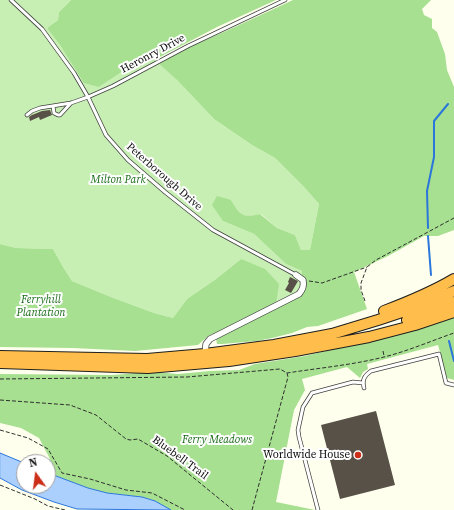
<!DOCTYPE html>
<html>
<head>
<meta charset="utf-8">
<style>
	body { margin:0 }
	#map { position:relative; width:454px; height:510px; overflow:hidden; background:#ffffed; font-family:"Source Serif 4",serif }
	canvas { display:block }
	.north { position:absolute; left:16px; top:454px; width:40px; height:40px; box-sizing:border-box; background:#fff; border:1px solid #9e9e9e; border-radius:50%; rotate:346deg; font-size:11px; font-weight:700; line-height:16px; text-align:center; color:#0d0d0d }
	.north::after { content:''; display:block; margin:auto; width:14px; height:18px; background:#cc2e17; clip-path:polygon(50% 0,100% 100%,50% 72%,0 100%) }
</style>
</head>
<body>
<div id="map">
<canvas width="454" height="510"></canvas>
<div class="north">N</div>
</div>
<script>
const g = document.querySelector('canvas').getContext('2d');
g.lineJoin = 'round';
function fillPath(path, color) { g.fillStyle = color; g.fill(path, 'evenodd'); }
function trace(path, color, width, dash) { g.strokeStyle = color; g.lineWidth = width; g.lineCap = dash ? 'butt' : 'round'; g.setLineDash(dash || []); g.stroke(path); }
function write(font, color, halo, rows, align = 'center') {
  g.font = font + ' "Source Serif 4",serif'; g.lineWidth = 4; g.setLineDash([]); g.textBaseline = 'middle'; g.strokeStyle = halo; g.fillStyle = color; for (const [text, x, y, turn = 0] of rows) {
    g.save(); g.translate(x, y); g.rotate((+turn || 0) * Math.PI / 180); g.textAlign = isNaN(turn) ? turn : align; if (halo) g.strokeText(text, 0, 0); g.fillText(text, 0, 0); g.restore();
  }
}
fillPath(new Path2D(`
	M0 0H71L59 12 58 20 47 28 62 48 99 87 143 58H158L159 64 178 81 214 119 252 145 275 158 304 187 319 204 310 250H301L295 235 277 228 261 214C242 218 240 215 231 200L223 221 254 234 286 264 302 271 299 290 296 296 276 304 241 259 216 279 187 299 173 318 154 313 111 297 72 281 63 267 53 249 16 248 0 244Z`), '#c7eeb3');
fillPath(new Path2D(`
	M71 0H276L217 27 158 58H143L99 87 84 83 62 48 47 28 58 20 59 12Z
	M293 0H431L422 9 424 15 432 19V28L437 32 445 54 447 70 454 87V230L438 236H424L388 256 354 272 367 309 318 326 307 327 292 333 272 338 257 341 222 344H217L216 338 212 334 207 337 198 345 135 351 73 348 0 347V244L16 248 53 249 63 267 72 281 111 297 154 313 173 318 187 299 216 279 241 259 265 269 279 284 276 304 296 296 299 290 302 271 286 264 254 234 223 221 212 205 217 196 231 200C240 215 242 218 260 214L277 228 295 235 301 250H310L319 204 304 187 275 158 252 145 214 119 178 81 159 64 180 51 226 31Z
	M454 314V380L447 378 438 345 367 364 368 369 363 372 360 378 347 367 302 379 305 390 294 410 276 502 315 510H171L155 501 142 497 107 493 88 488 48 473V466L50 459 39 438 21 428 0 423V374L112 375 154 372 178 374 210 371 239 370 255 364 305 356 361 343Z`), '#a6e090');
const water = new Path2D(`
	M0 453 24 463V486H48V473L88 488 107 493 142 497 155 501 171 510 77 509 54 502 22 490 0 478Z`);
fillPath(water, '#acd0fd');
trace(water, '#2b76db', 1);
trace(new Path2D(`
	M428 228 427 191 434 157V121L448 104
	M428 236 431 275
	M449 341 454 361`), '#2b76db', 2);
fillPath(new Path2D(`
	M50 110 52 115 40 120 39 117 30 121 29 117 32 115 42 111Z
	M290 277 298 281 291 293 285 290 289 283 288 282Z
	M376 411 395 485 340 499 321 425Z`), '#575148');
const lane = new Path2D(`
	M11 0 42 29 74 73 88 97 106 135 128 160 165 192 213 230 296 275
	M53 106 54 113 58 115H60L71 103
	M27 115 32 111 40 108 71 103 88 97 113 86 188 46 285 0
	M364 388C362 380 364 376 371 371L439 354 446 383 454 385
	M318 510 299 437 298 430 303 407 312 393 353 382 363 383`);
const street = new Path2D(`
	M205 354 206 344 210 339 299 294C303 289 304 286 303 280L296 275`);
const highway = new Path2D(`
	M384 311C408 302 432 292 454 279
	M407 320 454 302
	M0 356 147 359 205 354 274 345 332 334 378 320 411 309 454 291
	M0 363 148 368 229 361 295 351 369 337 415 325 454 312`);
trace(lane, '#404040', 4.5);
trace(street, '#404040', 7);
trace(highway, '#1e1e1e', 12);
trace(new Path2D(`
	M309 281 322 283 367 267
	M365 301 361 290V283L367 267 376 260 454 218
	M383 351 384 356
	M0 379 187 377 280 369 287 373C319 368 352 365 384 357 408 351 431 341 454 333
	M0 400 70 405 96 415 126 439 130 440 138 439 167 456 233 510
	M0 430 28 438 48 449 62 473 90 479 126 490 152 493 185 510
	M0 485 35 499 48 506 65 510
	M252 510 288 377 287 373`), '#2f2f2f', 1, [4, 2]);
trace(lane, '#fff', 3);
trace(street, '#fff', 5.5);
trace(highway, '#ffbe4b', 10);
for (const [x, y, r, color] of [
	[358,455,4,"#cc2e17"]
]) { const dot = new Path2D(); dot.arc(x, y, r, 0, 2 * Math.PI); g.fillStyle = color; g.fill(dot); trace(dot, '#fff', 1.5); }
write('11px', '#0d0d0d', '#fff', [
	["Heronry Drive",153,54,-28],
	["Peterborough Drive",164,177,41],
	["Bluebell Trail",180,458,36]
]);
write('italic 11px', '#196c17', '#fff', [
	["Milton Park",118,180],
	["Ferryhill",41,300],
	["Plantation",41,313],
	["Ferry Meadows",217,440]
]);
write('11px', '#0d0d0d', '#fff', [
	["Worldwide House",350,455]
], 'right');
</script>
</body>
</html>
